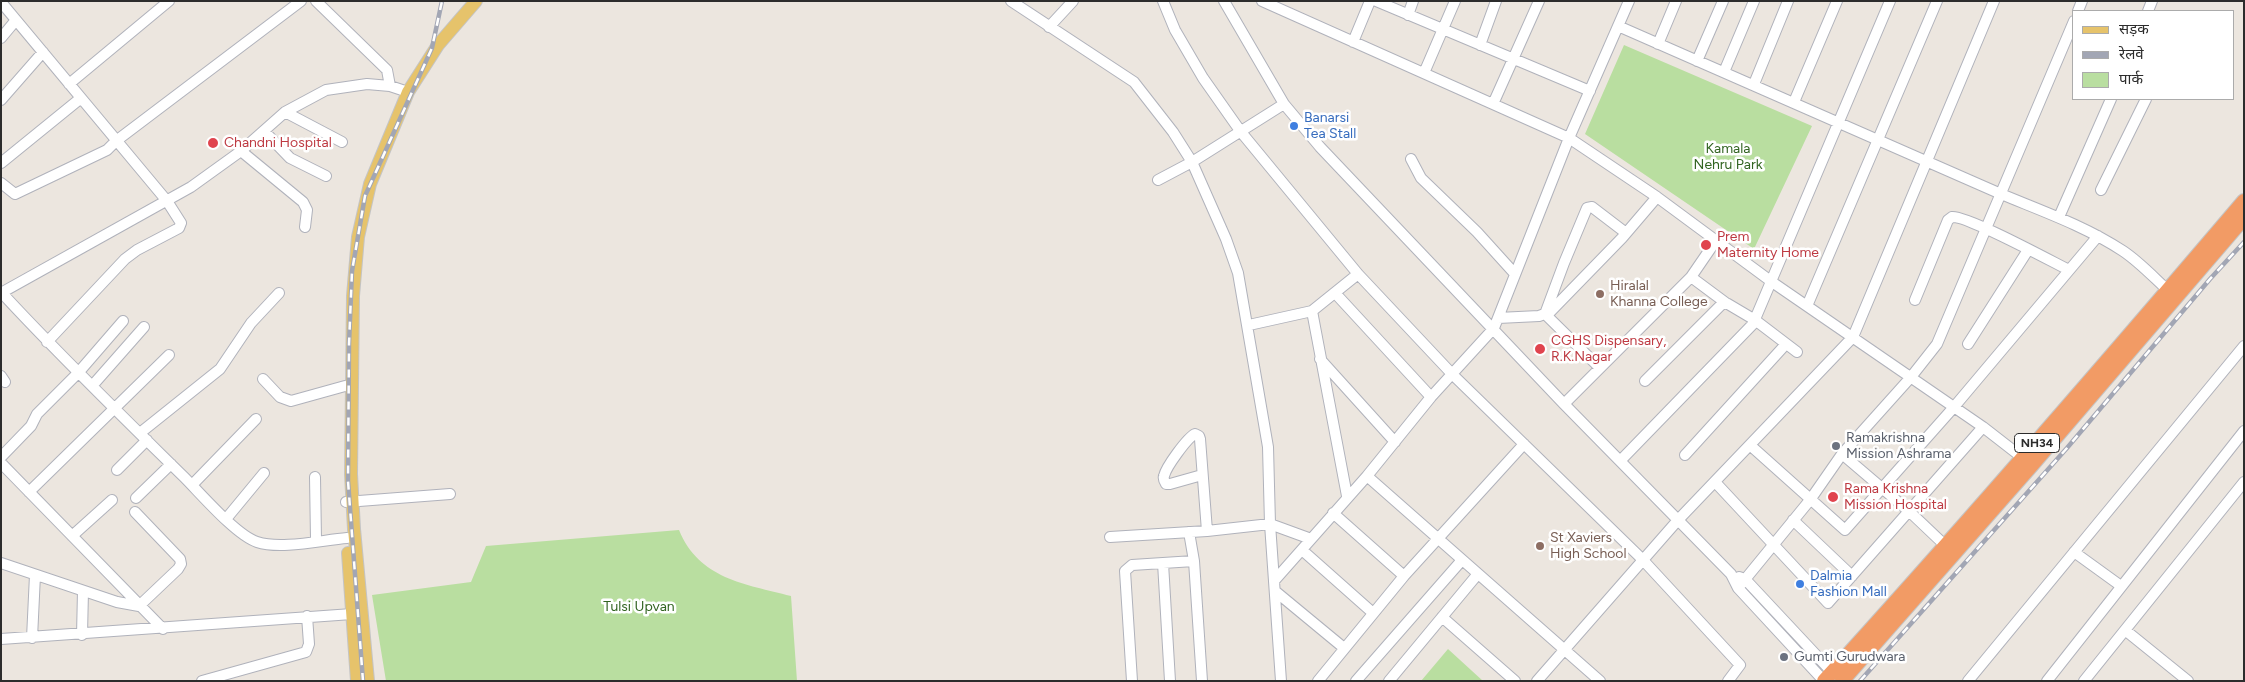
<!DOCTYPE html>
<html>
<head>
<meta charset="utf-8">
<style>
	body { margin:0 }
	#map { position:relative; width:2245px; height:682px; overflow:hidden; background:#ece6df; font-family:Figtree,"Noto Sans Devanagari",sans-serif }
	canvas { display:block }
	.frame { position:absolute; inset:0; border:2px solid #2c2c2c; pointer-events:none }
	.legend { position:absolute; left:2072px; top:10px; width:162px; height:90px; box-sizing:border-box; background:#fff; border:1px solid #ababab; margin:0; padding:6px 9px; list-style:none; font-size:15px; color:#2c2c2c }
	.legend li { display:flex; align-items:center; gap:10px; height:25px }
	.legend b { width:25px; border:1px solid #ababab }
</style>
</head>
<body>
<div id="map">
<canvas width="2245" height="682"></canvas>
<div class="frame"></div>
<ul class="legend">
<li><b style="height:6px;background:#e6c36b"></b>सड़क</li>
<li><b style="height:6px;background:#a2a6b4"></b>रेलवे</li>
<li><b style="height:14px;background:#b9dea0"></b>पार्क</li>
</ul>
</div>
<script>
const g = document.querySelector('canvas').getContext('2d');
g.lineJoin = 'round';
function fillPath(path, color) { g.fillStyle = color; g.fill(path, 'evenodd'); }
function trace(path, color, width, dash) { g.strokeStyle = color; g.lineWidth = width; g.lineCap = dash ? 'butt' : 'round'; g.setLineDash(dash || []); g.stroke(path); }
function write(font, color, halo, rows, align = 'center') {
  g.font = font + ' Figtree,sans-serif'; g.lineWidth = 5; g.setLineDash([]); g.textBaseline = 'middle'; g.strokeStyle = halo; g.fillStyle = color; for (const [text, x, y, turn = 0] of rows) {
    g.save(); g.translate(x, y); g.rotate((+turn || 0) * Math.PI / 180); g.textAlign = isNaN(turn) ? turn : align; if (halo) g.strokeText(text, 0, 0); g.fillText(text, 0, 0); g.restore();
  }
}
fillPath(new Path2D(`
	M1624 45 1812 126 1754 249 1585 134Z
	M679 530C699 579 745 584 791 596L797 681H386L372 595 471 582 486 546Z
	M1448 649 1483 681H1421Z`), '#b9dea0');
const minor = new Path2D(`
	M316 1 387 70 390 86
	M1011 1 1134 82 1173 132 1192 162 1226 239 1238 273 1268 447 1270 524 1281 681
	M1163 1 1175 30 1203 78 1241 132 1358 274 1453 375 1642 559 1740 665 1728 681
	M1224 1 1284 104 1320 147 1564 404 1731 574 1738 588 1824 681
	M1262 1 1569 138 1657 197 1772 282 1983 427 2028 462
	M1376 1 1590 91
	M1 2 167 201 181 223 179 228 137 250 125 259 47 342
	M2078 11 2082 1
	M2148 11 2152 1
	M1408 15 1413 1
	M1618 26 2001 194C2042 211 2085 226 2123 251 2141 263 2156 280 2172 294
	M1049 27 1073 1
	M1 38 16 20
	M1353 42 1370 1
	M1658 44 1676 1
	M1480 45 1496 1
	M1697 61 1723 1
	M1724 72 1754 1
	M1424 73 1455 1
	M69 84 169 1
	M1754 84 1788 1
	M1 100 43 52
	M1794 102 1837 1
	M1493 104 1539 1
	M285 112 342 142
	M264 131 290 158 326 176
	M241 151 303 202 307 210 305 227
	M1411 159 1421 178 1477 232 1515 274
	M1 163 81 98
	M1158 180 1192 162 1284 104
	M1 183 15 194 107 150 116 141 301 1
	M2101 190 2146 99
	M2059 217 2111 99
	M1691 277 1726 303
	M1 293 191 187 241 151 285 112 326 90 367 84 390 86 408 92
	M2 293C60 356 122 416 184 477 201 494 236 535 257 542 281 550 322 540 347 538
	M1335 293 1431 397
	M1915 300 1948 220 1952 217C1966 215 2051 261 2069 270
	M1807 306 1937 1
	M1312 311 1347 496
	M1498 318 1539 316 1550 312 1622 238 1657 197
	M1249 325 1312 311 1358 274
	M1968 344 2028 250
	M1320 359 1395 442
	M1600 368 1545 314 1564 263 1587 208 1592 207 1626 233
	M1 376 5 382
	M263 379 280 397 291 401 345 386
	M1645 381 1723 303 1728 304 1755 320 1797 352
	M92 386 144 327
	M1564 404 1691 277 1715 242
	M140 433 220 369 251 323 279 293
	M1751 446 1845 530 1954 407 2098 236
	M1842 454 1910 512 1950 550
	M1685 455 1786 344
	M1 457 31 426 37 414 78 373 123 321
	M1620 461 1753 324 1890 1
	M1 463 163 629
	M117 470 147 440
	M1202 475 1170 484H1166C1164 481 1163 479 1164 476 1166 467 1187 438 1195 434L1199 436 1200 439 1207 531
	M1367 476 1600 681
	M315 477 316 540
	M1715 482 1828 603 1983 427
	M192 485 256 419
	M29 492 169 355
	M136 498 171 464
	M346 502 450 494
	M1333 513 1404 576
	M226 519 264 473
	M1793 520 1852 576
	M1189 532 1194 561
	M72 536 112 500
	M1110 537 1207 531 1270 524 1311 539
	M1302 550 1373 613
	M2074 552 2121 586
	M1 563 117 602 139 606 178 569 181 564 180 559 135 512
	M1163 563 1170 681
	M1739 577 1745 579 1832 672
	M1274 581 1367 476 1431 397 1494 328 1569 138 1629 1
	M1738 588 1810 500 1842 454 1911 377 1937 344 2074 21
	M1275 591 1344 648
	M1442 617 1515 681
	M2125 630 2188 681
	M82 635 83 591
	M32 638 35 575
	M1 639 352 614
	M202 681 306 652 309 644 307 616
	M1132 681 1125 571 1132 565 1194 561 1202 681
	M1318 681 1404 576 1524 444
	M1356 681 1462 560
	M1389 681 1477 575
	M1537 681 1678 520 1853 337 1994 1
	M1968 681 2244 346
	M2047 681 2244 431
	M2084 681 2244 482`);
const major = new Path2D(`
	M348 553 357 681
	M368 681 354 529 351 474 353 296 358 237 370 184 408 92 438 45 476 1`);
const highway = new Path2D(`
	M1824 681C1967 524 2106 363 2244 201
	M1842 681 2032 465 2244 218`);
trace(minor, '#b0b2bb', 12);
trace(major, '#c4c4c4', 14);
trace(highway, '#c4c4c4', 16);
trace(minor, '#fff', 10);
trace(major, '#e6c36b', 12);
trace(highway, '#f29b65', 14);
const rail = new Path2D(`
	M363 681 348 481 349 344 352 271 365 196 432 48 442 1
	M1860 681 2067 448 2210 279 2244 242`);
trace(rail, '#a2a6b4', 4.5);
trace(rail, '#fff', 2.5, [8]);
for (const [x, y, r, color] of [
	[1294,126,5,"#3f7fe0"],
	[213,143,6,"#e0444e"],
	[1706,245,6,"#e0444e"],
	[1600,294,5,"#8d6e63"],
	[1540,349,6,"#e0444e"],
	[1836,446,5,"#6b7280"],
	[1833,497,6,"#e0444e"],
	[1540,546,5,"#8d6e63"],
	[1800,584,5,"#3f7fe0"],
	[1784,657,5,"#6b7280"]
]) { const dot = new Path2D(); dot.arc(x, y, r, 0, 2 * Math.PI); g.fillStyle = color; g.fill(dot); trace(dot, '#fff', 2); }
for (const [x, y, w] of [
	[2037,443,45]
]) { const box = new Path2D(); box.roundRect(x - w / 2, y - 9.5, w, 19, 4); g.fillStyle = '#fff'; g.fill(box); trace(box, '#2c2c2c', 1); }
write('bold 12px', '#2c2c2c', null, [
	["NH34",2037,443]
]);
write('14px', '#366cbe', '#fff', [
	["Banarsi",1304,118],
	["Tea Stall",1304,134],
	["Dalmia",1810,576],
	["Fashion Mall",1810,592]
], 'left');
write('14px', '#be3a42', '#fff', [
	["Chandni Hospital",224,143],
	["Prem",1717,237],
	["Maternity Home",1717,253],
	["CGHS Dispensary,",1551,341],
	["R.K.Nagar",1551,357],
	["Rama Krishna",1844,489],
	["Mission Hospital",1844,505]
], 'left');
write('14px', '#326421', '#fff', [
	["Kamala",1728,149],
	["Nehru Park",1728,165],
	["Tulsi Upvan",639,607]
]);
write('14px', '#785e54', '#fff', [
	["Hiralal",1610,286],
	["Khanna College",1610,302],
	["St Xaviers",1550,538],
	["High School",1550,554]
], 'left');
write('14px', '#5b616d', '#fff', [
	["Ramakrishna",1846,438],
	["Mission Ashrama",1846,454],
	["Gumti Gurudwara",1794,657]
], 'left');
</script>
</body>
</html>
